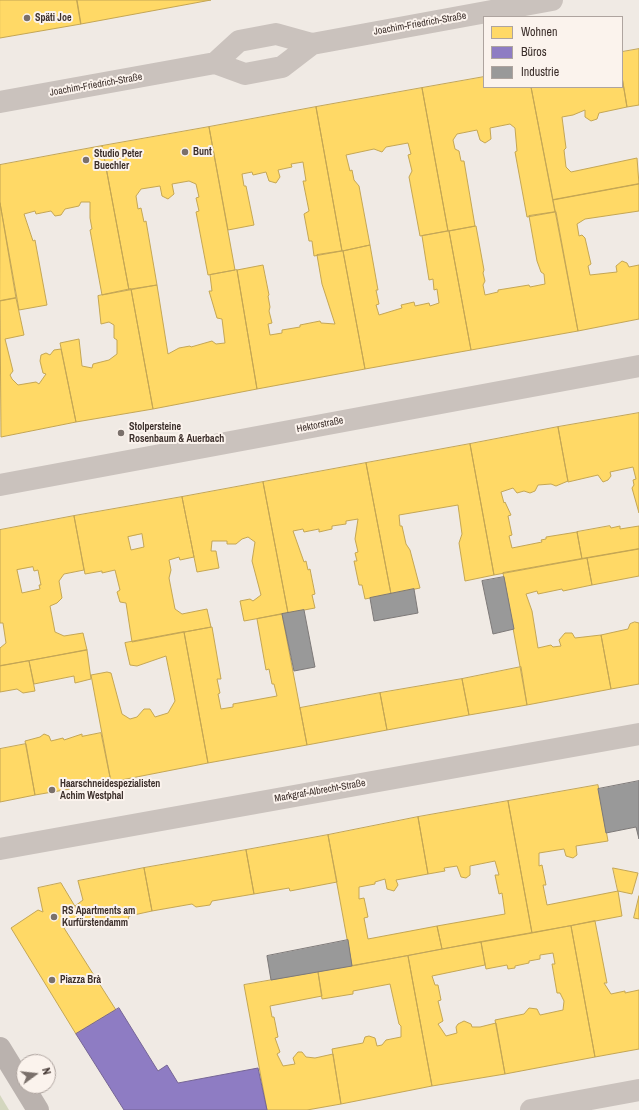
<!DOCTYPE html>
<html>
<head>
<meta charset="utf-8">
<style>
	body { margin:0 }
	#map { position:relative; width:639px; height:1110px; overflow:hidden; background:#f0eae4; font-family:"Archivo Narrow",sans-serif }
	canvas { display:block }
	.legend { position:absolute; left:483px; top:16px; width:140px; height:72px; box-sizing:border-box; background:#fbf3ed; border:1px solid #aea49f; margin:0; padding:5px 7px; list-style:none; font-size:12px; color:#3b2e2a }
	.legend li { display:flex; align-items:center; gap:8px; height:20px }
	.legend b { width:20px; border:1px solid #aea49f }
	.north { position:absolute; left:16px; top:1054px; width:40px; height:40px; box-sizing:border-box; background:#fbf3ed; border:1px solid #aea49f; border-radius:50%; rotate:75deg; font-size:11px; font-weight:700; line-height:16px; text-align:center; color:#3b2e2a }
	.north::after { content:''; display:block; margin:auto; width:14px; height:18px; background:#7a706b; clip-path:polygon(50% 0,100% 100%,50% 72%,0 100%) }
</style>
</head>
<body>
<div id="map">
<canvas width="639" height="1110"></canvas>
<ul class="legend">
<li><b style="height:11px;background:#ffd966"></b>Wohnen</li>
<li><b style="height:11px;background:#8e7cc3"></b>Büros</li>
<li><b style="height:11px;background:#999"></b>Industrie</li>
</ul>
<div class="north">N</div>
</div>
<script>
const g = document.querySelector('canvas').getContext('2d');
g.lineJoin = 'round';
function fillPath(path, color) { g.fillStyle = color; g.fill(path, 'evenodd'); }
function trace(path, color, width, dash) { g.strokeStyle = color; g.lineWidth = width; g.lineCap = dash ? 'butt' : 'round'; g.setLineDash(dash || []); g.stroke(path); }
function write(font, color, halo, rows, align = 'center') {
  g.font = font + ' "Archivo Narrow",sans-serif'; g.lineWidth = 4; g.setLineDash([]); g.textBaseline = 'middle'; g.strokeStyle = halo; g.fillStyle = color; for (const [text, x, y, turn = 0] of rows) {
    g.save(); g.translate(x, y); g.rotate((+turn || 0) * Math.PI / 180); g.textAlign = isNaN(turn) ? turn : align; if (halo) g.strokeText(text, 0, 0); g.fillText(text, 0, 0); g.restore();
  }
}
fillPath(new Path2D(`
	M0 1095 9 1110H0Z`), '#d3d6be');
const homes = new Path2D(`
	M0 0H77L81 24 0 38Z
	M77 0H211L81 24Z
	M639 49V105L627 107 622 77V52Z
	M484 77V87H531L555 212 527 217 515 152 517 151 515 128 510 124 490 128 491 139 485 143 480 140 477 130 457 134 453 140 455 149 459 151 461 161H464L475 226 448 231 422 88Z
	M622 77 627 107 599 113 597 119 591 121 585 117V110L573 115 562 117 566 148 564 150 566 167 571 172 637 158 639 184 553 200 531 87H622Z
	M422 88 448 231 420 236 409 177 412 171 408 155 411 154 408 143 386 147 382 152 374 149 346 155 350 171 352 170 354 180 359 186 370 245 342 251 316 107Z
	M316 107 342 251 314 256 312 241H309L304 214 309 211 303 181H306L303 162 291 164 292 167 278 170 280 177 276 183 269 181 266 172 253 175 252 172 242 174 244 186H246L254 225 228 230 209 127Z
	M209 127 235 270 208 275 196 212 199 211 196 198 199 197 196 184 189 181 172 184 174 194 168 199 162 196 160 186 141 189 136 196 138 209 141 208 144 222 146 221 157 285 129 290 102 146Z
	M102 146 129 290 102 295 90 230 92 229 90 218V202H81L79 206 65 209 61 215 55 216 51 211 36 214 35 211 24 214 33 241 35 240 47 305 19 310 0 203V165Z
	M639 184V211L585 219 577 224 579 236 582 235 585 238 591 264 588 266 590 275 617 272 616 266 622 261 627 263 629 267 639 265V319L578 331 553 200Z
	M0 203 16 298 0 301Z
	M556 212 578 331 471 350 449 231 476 226 484 270 483 273 485 281 483 285 485 295 498 292V290L529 285 530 287 545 284 544 274 541 272 537 261 529 216Z
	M449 231 471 350 365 369 343 251 370 245 378 290H376L379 304 376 305 379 315 402 308 401 305 414 302 415 306 429 303 430 306 439 303 437 289 434 290 433 279 429 280 422 236Z
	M343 251 365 369 257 389 237 270 263 265 269 295 268 296 270 307 269 311 272 323 268 324 270 335 282 333V330L300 327V325L320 321 321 323 335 324 322 284 317 255Z
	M237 270 257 389 153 409 131 289 157 285 168 354 179 348 190 346 191 347 212 341 216 344 225 343 222 319 217 318 209 291H212L210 275Z
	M131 289 153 409 76 422 60 343 79 339 82 366 92 368 93 364 109 360 117 354V340L114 338V325L109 322 101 324 98 296Z
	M16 298 24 335 5 339 13 371 10 375 12 379 18 385 36 382 39 384 46 374 43 373 40 361 41 355 46 353 50 355 54 350 61 349 76 422 1 437 0 301Z
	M639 413V513L632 488 634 485 633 480 636 479 633 467 610 472 611 476 608 480 603 482 598 475 568 482 558 427Z
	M558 427 568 481 556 486 551 484 538 485 535 491 530 493 524 491 517 493 513 488 501 492 504 503 505 502 511 515 508 516 512 535 509 536 512 548 542 542 541 540 546 539V537L577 532 582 559 494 575 470 444Z
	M470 444 494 575 465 581 459 543 462 534 458 505 399 515 400 526H402L406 544 410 550 420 588 391 594 366 463Z
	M366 463 391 594 365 599 362 585H359L354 561H357L355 553 358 552 355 539 358 519 346 521V524L332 526V529L319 532V529L304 532 303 529 293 531 304 562 306 561 308 570 310 569 315 594 312 595 315 608 288 613 263 482Z
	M263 482 288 613 244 621 240 601 250 599 253 601 261 595 252 561 255 542 248 537 242 539 236 544H227V541H212L211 551H216L219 568 197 572 182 497Z
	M182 497 194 557 180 560 179 557 169 560 171 570 169 578 175 609 182 614 207 609 211 627 132 642 126 603 120 602 117 592 120 590 115 570 102 573V571L85 574 74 516ZM142 534 144 547 131 550 128 537Z
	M74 516 84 570 64 574 59 581 62 598 57 603 50 606 55 632 64 636 83 633 87 650 0 666V648L6 643 3 623H0V530ZM33 567 34 571 38 570 41 585H39L40 589 22 593 17 570Z
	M610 526 611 528 620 526V529L639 526V549L582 559 577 532Z
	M639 549V576L592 585 587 558Z
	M587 558 592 585 563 591 562 589 538 594 537 591 526 594 532 611 538 648 551 645 553 647 561 646 559 640 565 633H572L575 638 601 635 611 689 527 705 503 573Z
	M282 614 307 745 208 763 184 632 212 627 221 679H217L220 693 218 694 221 709 233 707V704L277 696 274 684H272L269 669 266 670 257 619Z
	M635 622 639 623V684L611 689 601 635 628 629 630 624Z
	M184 632 208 763 111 782 91 675 107 672 111 673 122 714 130 719 137 717 144 709H150L155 717 168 713 175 701 166 656 137 666 130 665 125 643Z
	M87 650 91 679 75 683 74 676 34 684 29 661Z
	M29 661 35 691 23 693 17 689 0 692V666Z
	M521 667 527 705 469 715 462 679Z
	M462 679 469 715 387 730 380 693Z
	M380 693 387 730 307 745 300 708Z
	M101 733 111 782 35 795 25 741 40 737 44 734 49 736 51 741 63 738 64 740 82 734V736Z
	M26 744 35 795 0 802V749Z
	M598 785 608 841 576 846 577 855 573 858 566 856 564 849 539 853V866L542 865 546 885H543L547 905 618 891 622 916 532 933 508 801Z
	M508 801 532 933 442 949 437 926 505 914 502 893 499 894 495 875H499L495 861 470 866V875L466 878 461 877 457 866 444 868 445 871 428 874 418 817Z
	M418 817 428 874 396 880 398 885 394 891 387 889 385 879 375 882V884L359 887V899L364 898 368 917 364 918 368 939 437 926 442 949 352 966 328 835Z
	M328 835 337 882 290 891 289 888 254 894 246 850Z
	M246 850 254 894 212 901 210 905 196 907 192 904 152 911 144 868Z
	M144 868 152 911 129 916 128 920 115 923 108 919 86 924 75 906 83 900 78 881Z
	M613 868 638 873 632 894 618 891Z
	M61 883 82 918 64 928 116 1010 76 1034 11 928 38 910 43 912 38 888Z
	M639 896V919L634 918Z
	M595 921 607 983H604L611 994 625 991V993L639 990V1049L595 1057 571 926Z
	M571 926 595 1057 505 1074 495 1020 524 1014 529 1008 537 1009 540 1015 563 1010 564 1001 560 993H557L552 964H555L553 953 540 955V959L529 961V963L515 966V968L508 969 507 965 486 969 481 942Z
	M481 942 485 965 432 976 435 985H438L441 1000 438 1001 443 1021 438 1024 446 1036 457 1033 456 1027 458 1024 464 1021 471 1024 472 1027H480L496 1023 505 1074 432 1086 408 956Z
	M408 956 432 1086 341 1104 332 1049 363 1043 365 1037 369 1036 375 1038 377 1046 382 1045 386 1040 401 1037V1026L399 1024 390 984 353 991V994L322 999 318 972Z
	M318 972 322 996 270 1006 272 1017H274L278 1037 275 1038 280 1052 277 1054 283 1066 295 1064 293 1058 298 1052H302L306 1057 315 1058 333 1054 341 1104 307 1110H267L244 985Z`);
fillPath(homes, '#ffd966');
trace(homes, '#c4a654', 1);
const offices = new Path2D(`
	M119 1008 158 1071 167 1065 178 1083 258 1068 267 1110H124L76 1034Z`);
fillPath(offices, '#8e7cc3');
trace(offices, '#756595', 1);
const industry = new Path2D(`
	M504 577 514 629 493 634 482 581Z
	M414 589 418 613 374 621 370 598Z
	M304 610 315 667 294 671 282 614Z
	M639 781V839L636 827 606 833 598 789Z
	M348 940 352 966 271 980 267 956Z`);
fillPath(industry, '#999');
trace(industry, '#7d7978', 1);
trace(new Path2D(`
	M0 485 639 366
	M0 849 639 734
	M531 1110 639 1090`), '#cac2bd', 22);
trace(new Path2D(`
	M215 63 239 41 276 34 312 44
	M0 102 215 63 245 74 282 67 312 44 552 0`), '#cac2bd', 22);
trace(new Path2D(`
	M0 1048 38 1110`), '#bab2ae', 22);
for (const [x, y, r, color] of [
	[27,18,4,"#7a706b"],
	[185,152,4,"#7a706b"],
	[86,160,4,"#7a706b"],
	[121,433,4,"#7a706b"],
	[52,790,4,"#7a706b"],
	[54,917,4,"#7a706b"],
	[52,980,4,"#7a706b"]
]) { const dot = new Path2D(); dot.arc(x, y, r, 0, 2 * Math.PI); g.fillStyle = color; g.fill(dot); trace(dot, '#fbf3ed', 1.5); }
write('bold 10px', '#3b2e2a', '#fbf3ed', [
	["Späti Joe",35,18],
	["Bunt",193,152],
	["Studio Peter",94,154],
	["Buechler",94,166],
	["Stolpersteine",129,427],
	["Rosenbaum & Auerbach",129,439],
	["Haarschneidespezialisten",60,784],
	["Achim Westphal",60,796],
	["RS Apartments am",62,911],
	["Kurfürstendamm",62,923],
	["Piazza Brà",60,980]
], 'left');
write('10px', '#3b2e2a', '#fbf3ed', [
	["Joachim-Friedrich-Straße",420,24,-10],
	["Joachim-Friedrich-Straße",96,85,-10],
	["Hektorstraße",320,425,-11],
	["Markgraf-Albrecht-Straße",320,791,-10]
]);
</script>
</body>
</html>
